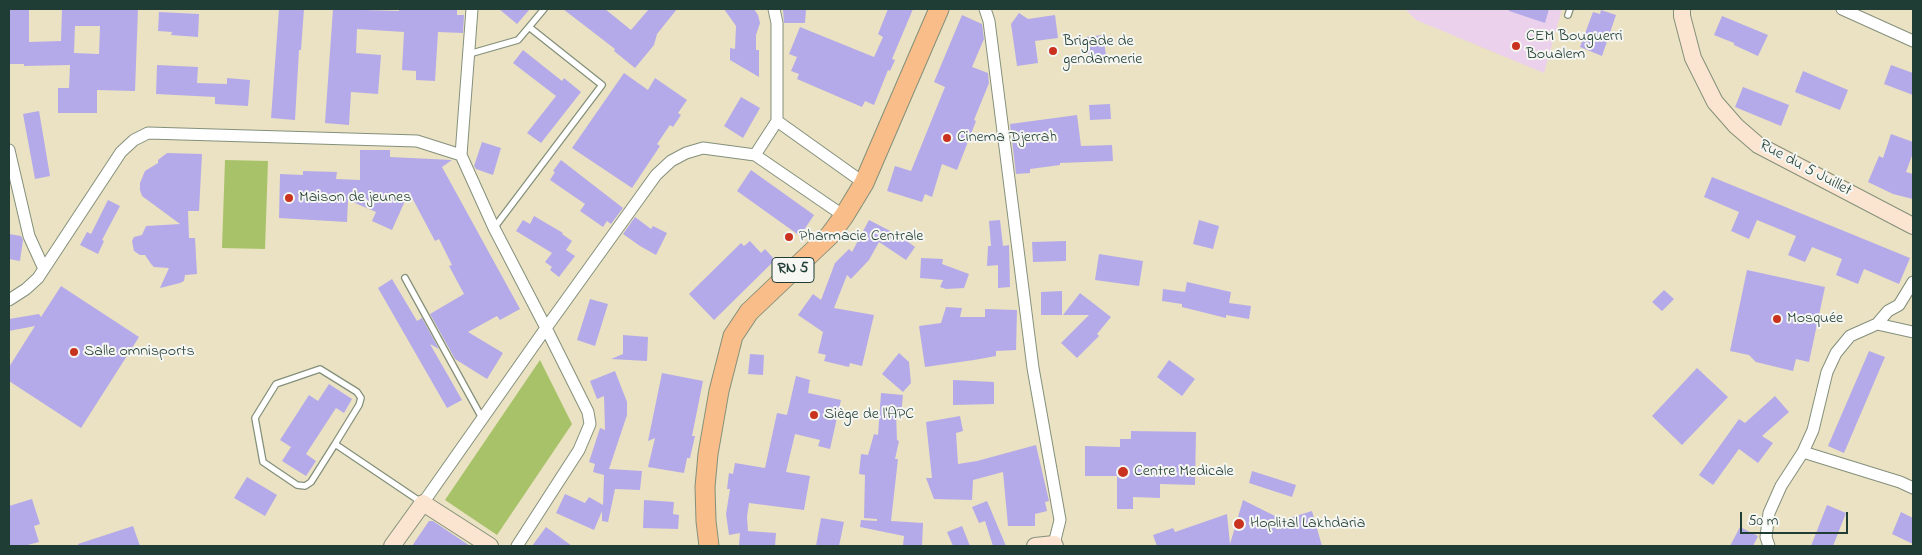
<!DOCTYPE html>
<html>
<head>
<meta charset="utf-8">
<style>
	body { margin:0 }
	#map { position:relative; width:1922px; height:555px; overflow:hidden; background:#eae2c2; font-family:"Indie Flower",sans-serif }
	canvas { display:block }
	.frame { position:absolute; inset:0; border:10px solid #1f3d34; pointer-events:none }
	.scale { position:absolute; left:1740px; top:512px; width:108px; height:22px; box-sizing:border-box; border:2px solid #1f3d34; border-top:0; padding-left:6px; font-size:15px; line-height:18px; white-space:nowrap; color:#1f3d34; -webkit-text-stroke:4px #f6f6f2; paint-order:stroke }
</style>
</head>
<body>
<div id="map">
<canvas width="1922" height="555"></canvas>
<div class="frame"></div>
<div class="scale">50 m</div>
</div>
<script>
const g = document.querySelector('canvas').getContext('2d');
g.lineJoin = 'round';
function fillPath(path, color) { g.fillStyle = color; g.fill(path, 'evenodd'); }
function trace(path, color, width, dash) { g.strokeStyle = color; g.lineWidth = width; g.lineCap = dash ? 'butt' : 'round'; g.setLineDash(dash || []); g.stroke(path); }
function write(font, color, halo, rows, align = 'center') {
  g.font = font + ' "Indie Flower",sans-serif'; g.lineWidth = 4; g.setLineDash([]); g.textBaseline = 'middle'; g.strokeStyle = halo; g.fillStyle = color; for (const [text, x, y, turn = 0] of rows) {
    g.save(); g.translate(x, y); g.rotate((+turn || 0) * Math.PI / 180); g.textAlign = isNaN(turn) ? turn : align; if (halo) g.strokeText(text, 0, 0); g.fillText(text, 0, 0); g.restore();
  }
}
fillPath(new Path2D(`
	M1405 9H1562L1544 73 1416 20Z`), '#ebd1eb');
fillPath(new Path2D(`
	M225 160 268 161 265 249 222 248Z
	M540 360 572 424 497 535 445 500Z`), '#a7c269');
fillPath(new Path2D(`
	M9 9H29V42L61 41 62 9H138L135 91 97 90V113H58V88H69L70 65 24 66V64H9ZM75 26H100L99 54 74 53Z
	M279 9H304L301 50H299L295 120 271 118Z
	M333 9 399 11V9H457V15H464L463 33 438 32 435 81 416 80V71L402 70 404 32 357 29 356 53 381 55 378 94 351 92 349 125 325 123Z
	M499 9H530L517 24Z
	M563 9H605L631 30 649 9H677L657 34 654 45 635 68 614 51 615 49Z
	M724 9H754L758 15 760 23 756 35V50H759V77L730 60V48L735 49 736 26Z
	M888 9H913L892 59 895 60 890 71 888 70 874 105 865 101 862 107 797 79 799 74 791 71 797 57 789 54 800 27 874 57 883 37 878 34Z
	M1510 9H1549L1545 23 1509 11Z
	M783 10H806L805 23H784Z
	M1601 10 1616 15 1602 56 1580 47 1593 12 1600 14Z
	M159 12 199 14 198 37 171 35 172 32 158 31Z
	M1019 13 1028 19 1055 15 1058 38 1035 41 1038 63 1017 66 1011 24Z
	M962 15 982 24 984 39 972 67 988 73 989 83 974 120 976 121 957 170 942 164 932 197 925 194 922 202 887 191 895 166 911 171 945 87 934 82Z
	M1722 16 1768 35 1758 56 1734 45V43L1714 35Z
	M1103 35 1107 62 1089 64 1086 37Z
	M523 50 562 81 564 78 581 92 541 143 527 133 556 96 513 63Z
	M157 65 198 67 197 83 227 84V78L250 80 248 106 215 104V97L156 94Z
	M1891 65 1913 73V95L1884 84Z
	M1803 71 1848 90 1840 110 1795 92Z
	M624 73 648 90 655 78 687 100 678 113 681 115 673 127 670 125 657 144 660 146 632 188 572 148Z
	M1743 87 1789 105 1781 126 1735 107Z
	M741 97 760 108 743 138 724 126Z
	M1110 104 1111 119 1090 120 1089 105Z
	M39 111 50 176 35 179 23 114Z
	M1077 115 1081 146 1112 145 1113 161 1060 163V165L1030 169V173L1016 174 1010 124Z
	M1891 134 1913 142V153L1906 172 1913 174V199L1893 194 1868 182 1879 156 1883 158Z
	M482 142 501 148 493 175 476 169 474 166Z
	M360 150H390V157L452 160 442 167 520 309 500 320 497 316 468 332 503 353 487 379 455 359 430 314 464 294 449 266 452 265 439 239 435 241 409 192 392 230 372 221 376 212 348 200 347 222 279 218 280 174 303 175V171L337 172 336 179 360 180Z
	M167 153 202 154 199 211H188L189 238H195L197 274 185 275 184 281 180 283 160 288 169 268 154 267 151 264 145 255H140L134 251 132 241 134 237 142 235 146 226 180 224 142 196 140 190V183L145 171 158 163V160Z
	M561 160 623 208 611 224 607 221 603 227 580 211 585 204 550 180 555 172 553 171Z
	M751 170 814 215 800 236 737 191Z
	M1712 177 1910 258 1899 284 1864 269 1858 284 1836 275 1842 259 1812 247 1805 262 1788 255 1796 236 1757 220 1749 239 1731 231 1739 212 1704 197Z
	M108 200 120 206 102 240 104 241 98 254 80 245 87 232 91 234Z
	M534 216 563 233 562 234 572 241 566 250 575 256 559 277 550 270 552 267 545 262 552 253 516 231 523 220 530 224Z
	M635 217 651 229 653 226 667 233 656 255 640 246 623 234Z
	M869 220 900 236 915 247 906 260 879 242 869 260 851 279 847 275 834 308 874 315 862 366 850 363 849 367 824 361 826 355 818 353 823 332 798 315 813 294 821 300 835 263 849 249 852 252Z
	M1000 220 1003 246 1009 245 1010 287 998 288V265L987 266 988 246H991L989 221Z
	M1199 220 1219 226 1213 249 1193 244Z
	M9 234 21 236 23 240 20 261 9 259Z
	M750 241 761 253 765 249 775 260 714 320 689 294 741 243 744 246Z
	M1066 241V261L1033 262 1032 242Z
	M1099 254 1143 261 1139 286 1095 280Z
	M921 258 943 259 942 264 969 274 964 288 946 289 940 287 943 280 920 278Z
	M1747 270 1825 287 1809 362 1796 359 1793 371 1756 362 1749 355 1730 351Z
	M392 279 417 321 422 318 439 349 430 344 462 400 447 408 378 288Z
	M1187 282 1231 292 1229 303 1251 306 1249 319 1226 315V318L1182 307V304L1162 301 1163 289 1185 292Z
	M61 286 139 337 81 428 9 381V367L35 326 9 331V319L39 314 41 317Z
	M1664 290 1674 299 1662 311 1652 302Z
	M1062 291V315H1041V292Z
	M1080 293 1111 317 1097 334 1099 336 1077 358 1061 343 1089 315H1063Z
	M590 299 608 304 595 346 577 340Z
	M946 307 962 308 960 317H985V309L1017 310 1016 350 996 351V356L974 360 925 367 919 326 941 323Z
	M623 335 648 337 647 361 611 359 623 354Z
	M1869 351 1885 357 1844 453 1828 446Z
	M899 353 909 362 911 383 903 392 882 374Z
	M750 354 764 355 763 375 748 374Z
	M1169 360 1195 379 1182 396 1157 377Z
	M1697 368 1728 397 1682 445 1652 416Z
	M615 371 627 402V415L609 469 642 471 640 490 615 489 608 522 602 521V511L594 530 556 513 565 494 585 503 589 497 603 505 604 475 593 472 595 464 589 462 600 428 605 430 604 396 597 399 590 381Z
	M662 373 703 381 692 436H695L690 458H687L684 473 648 467 655 438 648 441Z
	M796 376 810 380 808 393 841 400 830 449 818 446 820 440 795 434 786 472 810 476 804 510 749 503 747 517 748 531 776 533 775 546H739L740 533 729 535 726 514 730 489H727L729 473 733 474 735 463 765 468 777 413 787 415Z
	M953 380 994 382V404L953 405Z
	M329 384 352 399 344 413 336 408 306 454 316 461 306 476 282 461 291 447 280 440 309 395 318 401Z
	M881 393 903 395 901 415 896 414 897 440 899 441 895 459H898L891 521 923 523 922 546H903L904 536 860 527 861 520 877 521V519L864 518 865 475 859 474 861 454 868 455 874 434 878 435Z
	M1775 396 1789 412 1762 436 1773 443 1758 463 1739 449 1713 485 1699 475 1739 419 1745 423Z
	M960 416 963 431 956 433 958 464 977 461 1036 445 1049 501 1045 502 1047 511 1035 514V526H1008L1003 472 973 480 972 500 934 499 926 478H932L926 422Z
	M1131 431 1196 432 1195 485 1160 484V498L1133 497V509H1117V476H1085V446L1120 447V439H1131Z
	M1252 471 1296 485 1292 497 1249 483Z
	M247 477 277 495 265 516 234 498Z
	M32 499 40 524 34 526 39 542 24 546H9V506Z
	M644 500 674 502 673 514 679 515 678 529 643 528Z
	M1243 500 1283 520 1312 511 1322 546H1157L1153 535 1173 528 1175 532 1227 514 1230 544Z
	M987 501 990 508 1006 546H993L985 521 979 523 972 507Z
	M1827 505 1846 513 1833 546H1811Z
	M1901 512 1913 518V544L1892 534Z
	M821 518 844 522 839 546H816Z
	M429 521H433L470 546H412Z
	M133 526 140 546H79L78 544Z
	M962 526 970 546H953L947 532Z
	M546 527 572 546H532Z
	M1740 527 1758 536 1753 546H1730Z`), '#b5aae9');
const lane = new Path2D(`
	M1568 15 1570 9
	M469 54 518 40 529 27
	M494 228 602 85 529 27 544 9
	M405 278 482 418
	M335 444 311 482 305 486 297 485 263 462 255 418 276 384 320 369 357 392 361 398 359 405 335 444 421 502`);
const street = new Path2D(`
	M985 9 989 21 1033 368 1060 520 1054 544
	M1842 9 1913 41
	M777 121 864 183
	M9 150 29 236 44 269
	M461 155 472 9
	M755 155 777 121V23L774 9
	M9 300 26 289 38 278 121 152 134 140 148 133 417 141 461 155 494 228 546 328 656 175 671 161 686 153 703 148 755 155 844 216
	M1877 324 1913 332
	M1803 452 1900 482 1913 488
	M423 503 546 328 588 412 590 424 579 450 517 546
	M1769 546 1766 537 1769 513 1781 486 1803 452 1813 430 1827 372 1836 353 1850 336 1877 324 1888 311 1899 305 1913 282`);
const secondary = new Path2D(`
	M1682 9V16L1693 58 1715 102 1736 126 1758 145 1913 226
	M392 546 423 503 490 546
	M1035 546 1054 544 1055 546`);
const primary = new Path2D(`
	M709 546 706 521 705 487 708 454 719 391 733 336 749 312 830 235 844 216 864 183 939 9`);
trace(lane, '#84907b', 8);
trace(street, '#84907b', 13);
trace(secondary, '#84907b', 18);
trace(primary, '#84907b', 21);
trace(lane, '#fff', 5.5);
trace(street, '#fff', 11);
trace(secondary, '#fce5d0', 16);
trace(primary, '#f8bd89', 19);
for (const [x, y, r, color] of [
	[1516,46,5,"#c8321e"],
	[1053,51,5,"#c8321e"],
	[947,138,5,"#c8321e"],
	[289,198,5,"#c8321e"],
	[789,237,5,"#c8321e"],
	[1777,319,5,"#c8321e"],
	[74,352,5,"#c8321e"],
	[814,415,5,"#c8321e"],
	[1123,472,6,"#c8321e"],
	[1239,524,6,"#c8321e"]
]) { const dot = new Path2D(); dot.arc(x, y, r, 0, 2 * Math.PI); g.fillStyle = color; g.fill(dot); trace(dot, '#f6f6f2', 2); }
for (const [x, y, w] of [
	[793,270,42]
]) { const box = new Path2D(); box.roundRect(x - w / 2, y - 12.5, w, 25, 4); g.fillStyle = '#f6f6f2'; g.fill(box); trace(box, '#1f3d34', 1); }
write('bold 15px', '#1f3d34', null, [
	["RN 5",793,270]
]);
write('16px', '#1f3d34', '#f6f6f2', [
	["CEM Bouguerri",1526,37],
	["Boualem",1526,55],
	["Brigade de",1063,42],
	["gendarmerie",1063,60],
	["Cinema Djerrah",957,138],
	["Maison de jeunes",299,198],
	["Pharmacie Centrale",799,237],
	["Mosquée",1787,319],
	["Salle omnisports",84,352],
	["Siège de l'APC",824,415],
	["Centre Medicale",1134,472],
	["Hoplital Lakhdaria",1250,524]
], 'left');
write('16px', '#1f3d34', '#f6f6f2', [
	["Rue du 5 Juillet",1805,169,28]
]);
</script>
</body>
</html>
